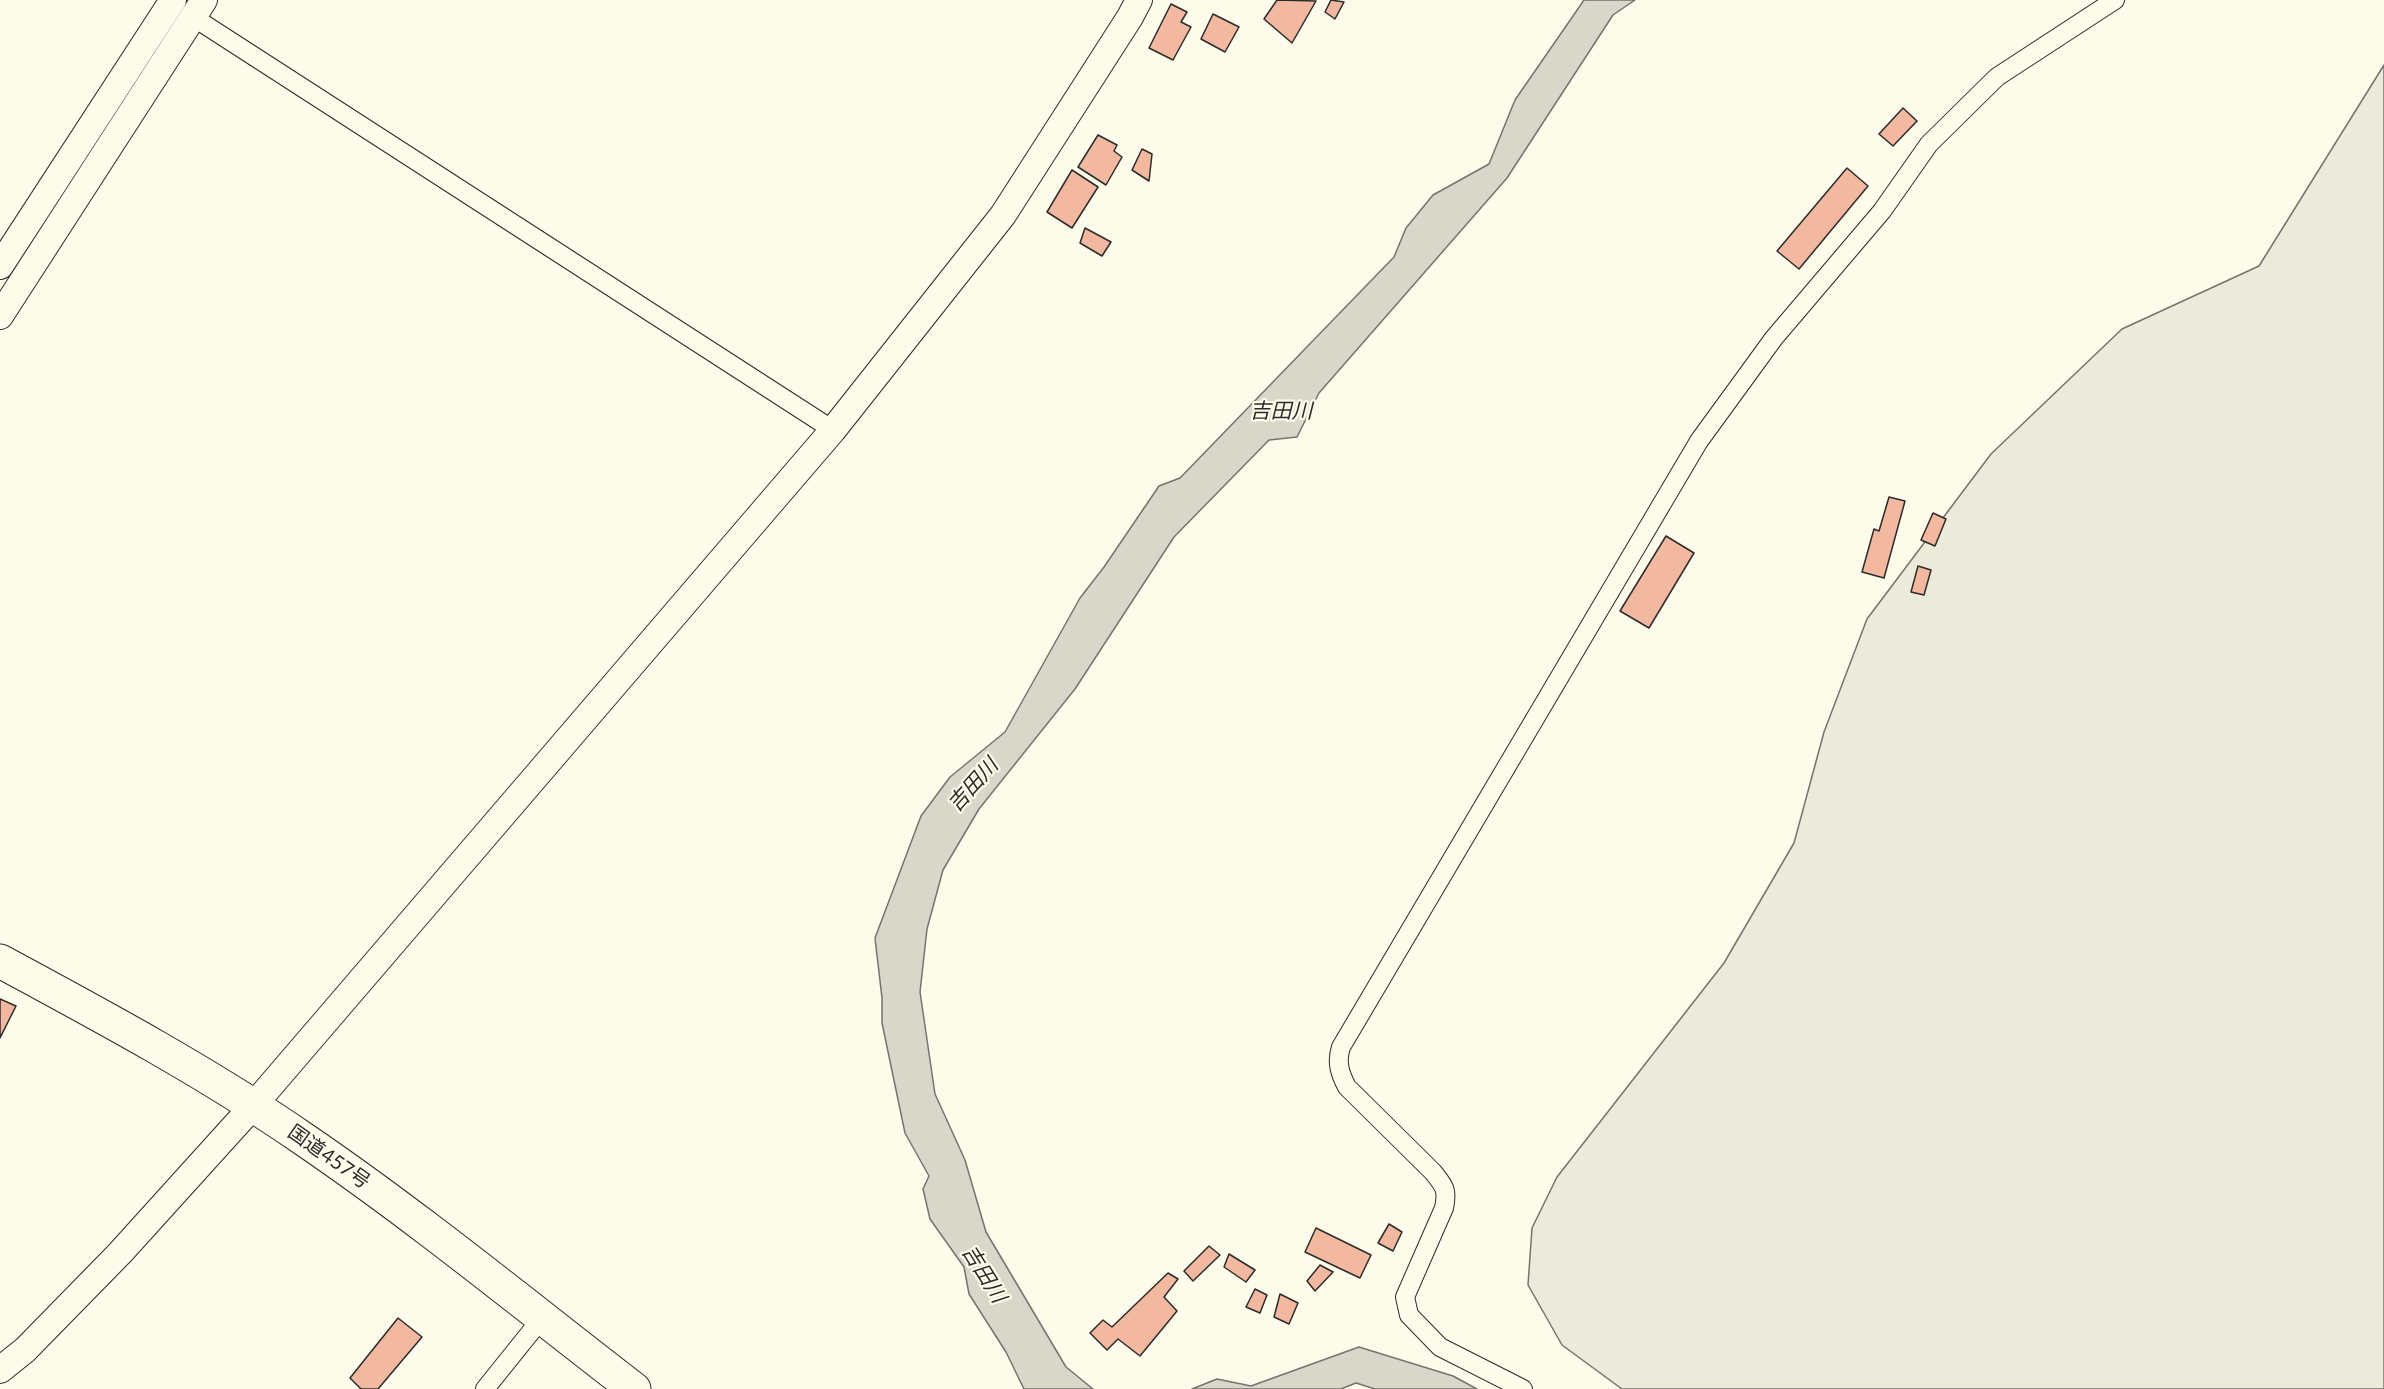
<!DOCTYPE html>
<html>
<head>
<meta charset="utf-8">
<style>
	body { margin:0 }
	canvas { display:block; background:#fdfbea }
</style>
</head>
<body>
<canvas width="2384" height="1389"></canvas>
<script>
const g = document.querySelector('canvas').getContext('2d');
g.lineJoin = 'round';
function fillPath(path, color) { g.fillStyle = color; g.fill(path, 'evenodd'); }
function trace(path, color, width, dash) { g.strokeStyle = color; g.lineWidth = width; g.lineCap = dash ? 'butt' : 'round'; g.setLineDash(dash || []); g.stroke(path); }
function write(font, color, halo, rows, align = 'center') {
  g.font = font + ' Lato,"Noto Sans JP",sans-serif'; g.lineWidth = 4.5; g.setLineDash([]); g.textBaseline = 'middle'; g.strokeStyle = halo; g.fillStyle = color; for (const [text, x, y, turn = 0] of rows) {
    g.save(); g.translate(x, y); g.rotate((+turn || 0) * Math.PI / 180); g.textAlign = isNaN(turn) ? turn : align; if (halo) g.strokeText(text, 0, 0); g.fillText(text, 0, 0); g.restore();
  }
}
const green = new Path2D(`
	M2384 65V1389H1622L1562 1345 1528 1285 1532 1228 1557 1177 1724 963 1794 843 1824 732 1867 619 1991 454 2122 329 2259 266Z`);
fillPath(green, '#ecebdb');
trace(green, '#74746e', 1.5);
const water = new Path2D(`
	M1584 0H1635L1613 15 1507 178 1319 393 1297 437 1269 440 1174 537 1075 689 979 809 943 870 927 929 920 992 935 1094 965 1160 986 1232 1066 1367 1093 1389H1024L1006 1352 969 1294 964 1267 930 1219 923 1189 929 1176 905 1133 882 1023V998L875 938 921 816 950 777 1005 732 1080 598 1104 567 1159 486 1180 478 1394 257 1406 228 1433 195 1489 164 1515 100Z
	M1359 1347 1453 1376 1477 1389H1375L1356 1383 1341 1389H1192L1217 1379 1251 1386Z`);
fillPath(water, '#d8d7c9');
trace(water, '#74746e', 1.5);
const building = new Path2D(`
	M1277 0 1316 1 1292 43 1264 19Z
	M1331 0 1344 2 1335 19 1325 12Z
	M1171 4 1187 12 1181 22 1191 27 1173 60 1149 48Z
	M1213 14 1239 27 1225 52 1201 39Z
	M1903 108 1917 121 1893 146 1879 134Z
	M1098 135 1117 145 1114 151 1122 157 1106 185 1078 167Z
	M1142 149 1152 154 1149 181 1132 170Z
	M1847 168 1868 186 1799 269 1777 251Z
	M1072 170 1098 187 1072 228 1047 212Z
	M1085 228 1111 242 1102 256 1080 243Z
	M1889 497 1905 501 1884 578 1862 572 1874 529 1879 531Z
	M1933 513 1946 519 1935 546 1921 540Z
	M1666 536 1694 553 1649 628 1620 611Z
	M1918 566 1931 570 1924 595 1911 592Z
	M0 999 16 1006 0 1038Z
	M1389 1224 1402 1232 1393 1251 1378 1243Z
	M1316 1228 1371 1255 1360 1278 1305 1252Z
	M1209 1246 1220 1255 1193 1281 1184 1271Z
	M1229 1254 1255 1270 1246 1282 1224 1267Z
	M1320 1265 1333 1272 1315 1291 1307 1281Z
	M1168 1273 1178 1279 1164 1297 1177 1311 1140 1356 1118 1339 1107 1350 1090 1333 1103 1320 1112 1327Z
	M1255 1289 1267 1295 1260 1313 1246 1307Z
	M1280 1294 1298 1303 1289 1324 1274 1317Z
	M398 1318 422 1337 378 1389H361L350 1378Z`);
fillPath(building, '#f2b8a0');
trace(building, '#2b2b2b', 1.5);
const street = new Path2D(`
	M193 17 833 430
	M485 1389 542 1318
	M1523 1389 1440 1347 1409 1315 1405 1297 1444 1208C1448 1189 1444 1186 1433 1172L1347 1087C1340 1074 1336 1062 1341 1047L1699 441 1774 338 1882 211 1929 144 1997 77 2115 0`);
const secondary = new Path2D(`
	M0 266 173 0
	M0 316 204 0
	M0 1370 25 1350 120 1253 253 1106 833 430 1003 215 1130 17 1139 0`);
const highway = new Path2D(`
	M0 961C104 1017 208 1073 305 1140 419 1218 525 1305 634 1389`);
trace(street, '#2b2b2b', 20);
trace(secondary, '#2b2b2b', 28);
trace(highway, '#2b2b2b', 35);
trace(street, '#fdfbea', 18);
trace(secondary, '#fdfbea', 26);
trace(highway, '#fdfbea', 33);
write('20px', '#2b2b2b', '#fdfbea', [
	["国道457号",329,1157,35]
]);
write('italic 21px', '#2b2b2b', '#fdfbea', [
	["吉田川",1281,411],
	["吉田川",973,785,-48],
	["吉田川",984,1274,58]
]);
</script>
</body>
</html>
